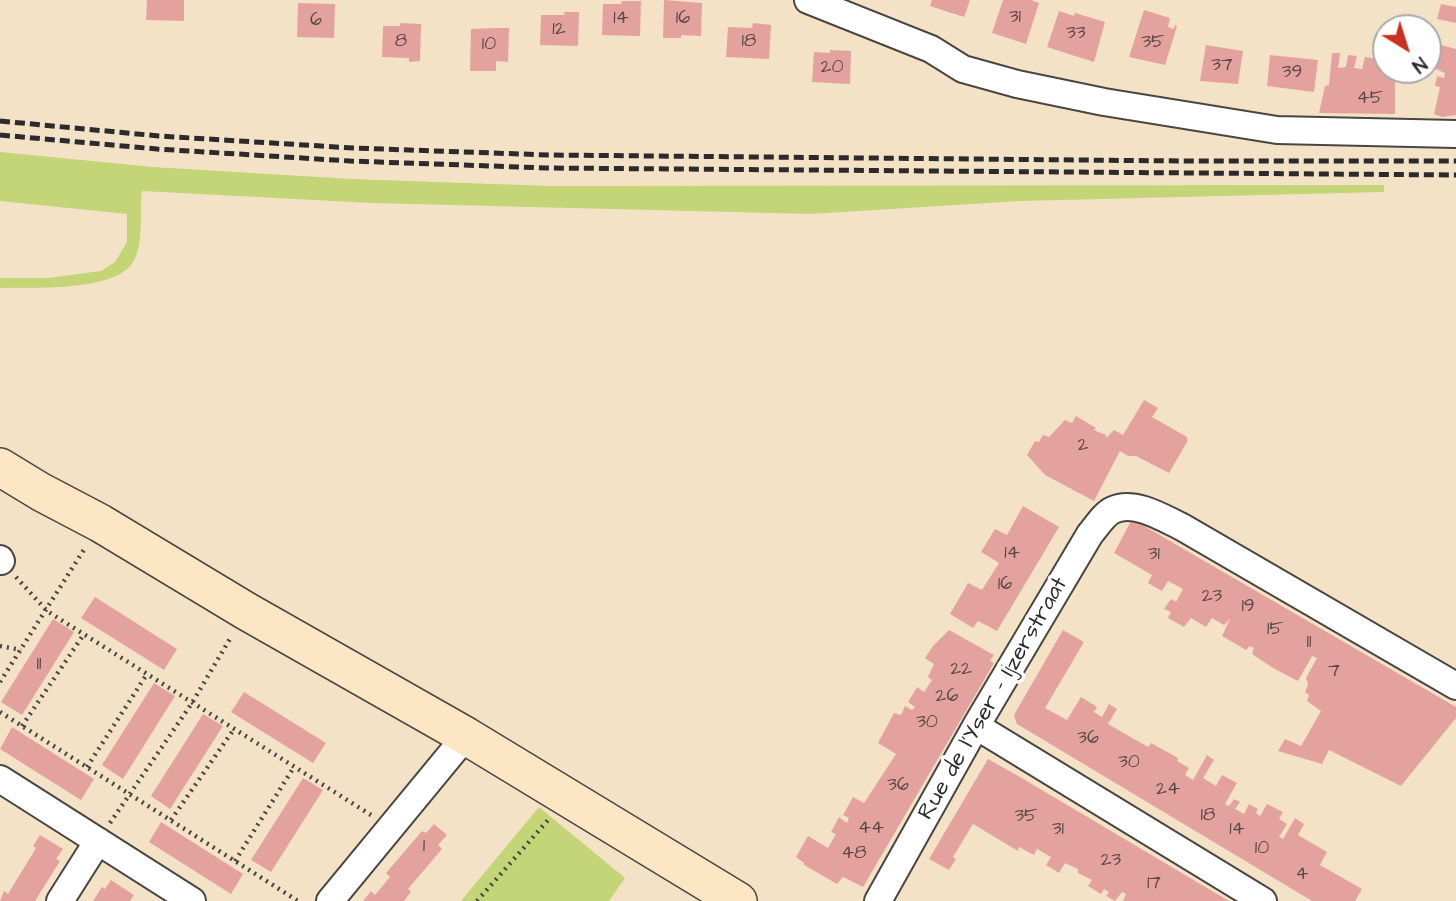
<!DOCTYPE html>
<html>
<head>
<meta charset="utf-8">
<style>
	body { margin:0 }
	#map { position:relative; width:1456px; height:901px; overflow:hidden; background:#f4e2c7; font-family:"Architects Daughter",sans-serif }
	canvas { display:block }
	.north { position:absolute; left:1372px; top:14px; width:70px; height:70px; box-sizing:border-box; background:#fff; border:2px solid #aaa; border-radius:50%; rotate:142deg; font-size:19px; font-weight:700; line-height:28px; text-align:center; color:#2b2b2b }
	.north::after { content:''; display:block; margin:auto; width:24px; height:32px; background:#c8321e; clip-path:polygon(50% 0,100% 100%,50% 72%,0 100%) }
</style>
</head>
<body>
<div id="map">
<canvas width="1456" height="901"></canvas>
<div class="north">N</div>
</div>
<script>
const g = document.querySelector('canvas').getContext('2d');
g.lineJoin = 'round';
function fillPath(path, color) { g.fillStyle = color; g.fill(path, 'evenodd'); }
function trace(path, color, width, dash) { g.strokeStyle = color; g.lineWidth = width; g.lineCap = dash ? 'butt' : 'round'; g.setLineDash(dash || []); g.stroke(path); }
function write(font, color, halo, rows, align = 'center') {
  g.font = font + ' "Architects Daughter",sans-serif'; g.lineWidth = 7; g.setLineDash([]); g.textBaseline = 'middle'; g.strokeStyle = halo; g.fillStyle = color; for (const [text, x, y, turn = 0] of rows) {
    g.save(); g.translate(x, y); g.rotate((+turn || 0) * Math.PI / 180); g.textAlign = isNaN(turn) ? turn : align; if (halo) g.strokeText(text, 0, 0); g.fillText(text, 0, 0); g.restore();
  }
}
fillPath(new Path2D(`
	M0 152 153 167 352 179 550 186 1384 185V192L1020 201 810 214 372 203 142 191C139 211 145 248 131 265 109 292 33 287 0 288V278H48L101 271 115 262 127 242V214L0 201Z
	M539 807 625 878 609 901H461Z`), '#c4d577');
fillPath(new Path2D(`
	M147 0H184V21L146 20Z
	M664 0 702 3 701 36 681 35V38H663Z
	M932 0H970L964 17 930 6Z
	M1003 0H1031L1039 3 1026 44 992 33Z
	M622 1H641L640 36 602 35 603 4H621Z
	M298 3 335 4 334 38 297 37Z
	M1441 4 1456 7V23L1437 19Z
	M1144 10 1170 18 1168 27 1174 29 1175 25 1177 26 1165 65 1129 57Z
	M1059 11 1074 16 1075 13 1105 22 1094 62 1047 47Z
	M564 12H579L578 46 540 45 541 15H565Z
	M400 23 421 24 420 61 409 62V58L382 57 383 26H400Z
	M753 23 771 25 769 59 726 57 728 27 752 28Z
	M495 28H509L508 62 496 61V71H470L471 29Z
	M1206 45 1243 51 1238 84 1200 81Z
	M1441 45 1456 49V115L1442 117 1434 114 1440 87 1435 86 1437 76 1444 78 1445 73 1436 69Z
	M1386 48V70H1405L1402 78 1395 76V114L1319 113 1325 86 1329 85 1332 53H1340L1338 68 1346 67 1348 55 1357 56 1354 68 1362 69 1365 57 1382 59Z
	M830 50 851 51 850 84 812 82 814 52 830 53Z
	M1270 55 1318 60 1314 92 1267 86Z
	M1144 400 1158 408 1152 417 1187 437V442L1169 473 1136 456H1128L1120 451 1094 501 1045 475 1027 455 1035 441 1039 442 1043 435 1049 437 1065 420 1072 423 1076 416 1096 428 1094 430 1106 435V438L1114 430 1123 435Z
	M1023 506 1059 527 997 631 978 621 973 628 950 614 968 583 982 590 999 563 981 552 995 529 1007 535Z
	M1132 519 1456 707V718L1401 786 1329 750 1322 764 1278 751 1285 739 1301 746 1321 711 1307 701 1309 695 1305 692 1308 685 1306 678 1317 658 1312 656 1298 681 1273 668 1252 654 1254 648 1250 646 1246 650 1222 636 1230 619 1224 625 1212 618 1206 627 1191 618 1184 627 1168 618 1171 612 1164 609 1171 599 1176 602 1183 589 1168 581 1162 591 1148 583 1152 575 1114 553Z
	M95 597 177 649 164 670 81 618Z
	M53 619 74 632 22 715 1 702Z
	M949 630 994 655 990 661 994 663 863 887 843 877 837 884 804 865V863L796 857 808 836 828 848 836 834 831 832 839 817 847 823 849 818 843 815 853 797 864 803 896 754 878 743 894 713 901 715 905 706 912 710 915 707 908 702 917 687 924 692 932 680 928 677 934 664 925 658 933 646Z
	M1063 630 1084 642 1045 708 1067 720 1081 697 1097 707 1094 712 1102 717 1109 704 1117 709 1108 724 1148 747 1151 743 1178 758 1177 761 1189 768 1185 775 1193 780 1207 755 1214 760 1203 778 1216 786 1222 775 1237 783 1225 804 1229 806 1234 799 1240 802 1235 809 1244 814 1249 804 1258 809 1256 813 1260 816 1267 804 1283 812 1279 819 1287 824 1279 837 1283 839 1295 818 1304 824 1298 835 1327 852 1320 865 1362 889 1355 901H1312L1017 724 1014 715Z
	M154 683 175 696 123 779 102 765Z
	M244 692 326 743 313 763 231 712Z
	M203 714 223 726 170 809 151 796Z
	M12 727 94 779 81 800 0 749Z
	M988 759 1020 777 1229 901H1123L1126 894 1122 892 1115 901 1106 896 1109 892 1104 889 1101 894 1088 886 1092 880 1078 873V869L1065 863 1059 873 1046 865 1051 857 1037 849 1034 855 1019 847 1018 851 973 824 953 857 956 859 949 870 929 859Z
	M303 778 323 790 271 872 251 860Z
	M161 822 243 874 231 894 149 842Z
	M434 824 447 835 438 845 442 849 408 889 411 892 404 901H363L371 891 375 895 390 877 386 873 422 831 426 833Z
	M40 835 63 849 56 859 60 861 35 901H0L4 891 8 894 36 848 33 846Z
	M111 880 134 895 130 901H93L102 887 105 889Z`), '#e4a29e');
const minor = new Path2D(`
	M808 0 931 49 963 69 1017 84 1104 102 1277 130 1456 134
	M0 559 1 561
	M976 726 1263 901
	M0 779 192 901
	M60 901 98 841
	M330 901 466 736
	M878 901 976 726 1090 534C1097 526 1104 514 1113 510 1135 500 1163 518 1182 527L1456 686`);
const secondary = new Path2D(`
	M0 467 41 492 100 523 246 611 466 736 738 901`);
trace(minor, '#494642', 30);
trace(secondary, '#494642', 40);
trace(new Path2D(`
	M16 577 47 611 371 815
	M0 646 21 650
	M0 682 85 548
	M0 712 298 901
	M22 726 84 634
	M87 767 147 674
	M171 820 234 729
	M110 823 192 703 231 637
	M235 861 294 767
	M477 901 549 819`), '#494642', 4.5, [2, 5]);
trace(minor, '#fff', 26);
trace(secondary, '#fce6c4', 37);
trace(new Path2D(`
	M0 121 159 136 353 148 549 155 1184 161H1456
	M0 135 157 149 350 161 547 168 1456 175`), '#2b2b2b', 5, [10, 5]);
write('19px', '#594948', null, [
	["31",1015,18],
	["14",621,19],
	["16",683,19],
	["6",316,21],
	["12",559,30],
	["33",1076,34],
	["8",401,42],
	["18",749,42],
	["35",1153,43],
	["10",489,45],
	["37",1222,66],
	["20",832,68],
	["39",1292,73],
	["45",1370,99],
	["2",1083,446],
	["14",1012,554],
	["31",1154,555],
	["16",1005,585],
	["23",1212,597],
	["19",1248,607],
	["15",1275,630],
	["11",1309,643],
	["11",39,665],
	["22",961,670],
	["7",1334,672],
	["26",947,697],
	["30",927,723],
	["36",1088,739],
	["30",1129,763],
	["36",898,786],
	["24",1168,790],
	["18",1208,816],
	["35",1026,817],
	["44",871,829],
	["31",1058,830],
	["14",1237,830],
	["1",424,847],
	["10",1262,849],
	["48",854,854],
	["23",1111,861],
	["4",1302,875],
	["17",1154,884]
]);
write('23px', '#2b2b2b', '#fff', [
	["Rue de l'Yser - Ijzerstraat",994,699,-60]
]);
</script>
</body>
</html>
